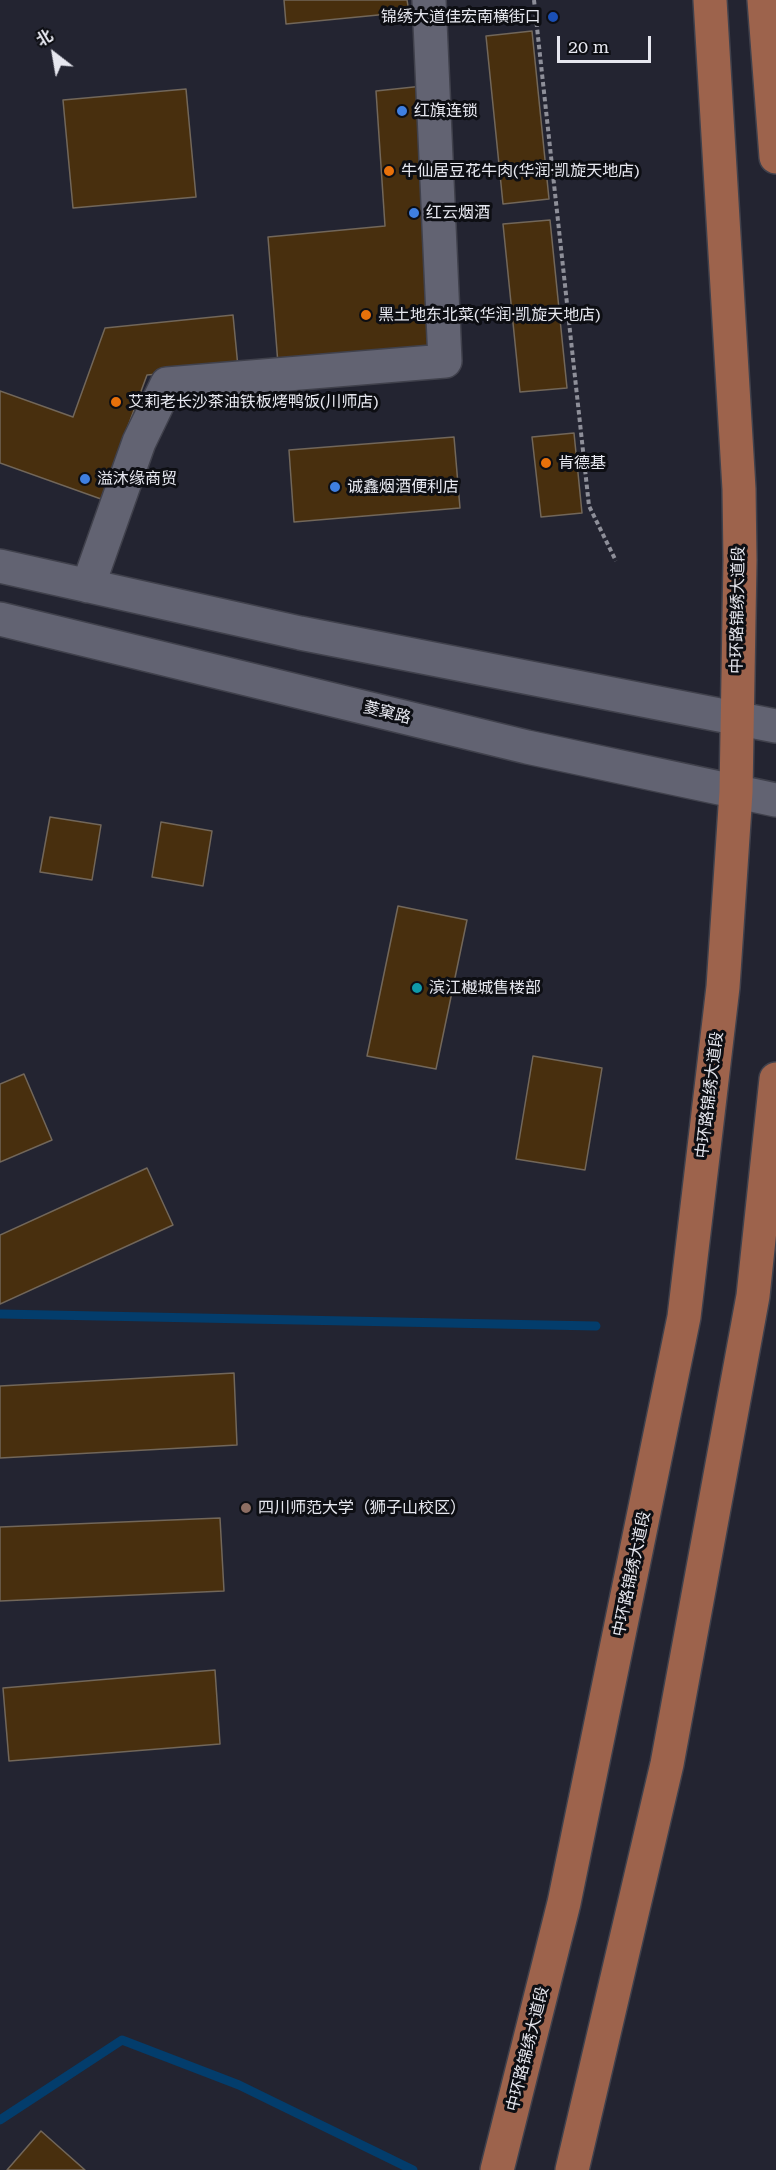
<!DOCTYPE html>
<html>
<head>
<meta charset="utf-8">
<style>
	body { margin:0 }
	#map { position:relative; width:776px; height:2170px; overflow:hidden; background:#232431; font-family:"Roboto Serif","Noto Sans SC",serif }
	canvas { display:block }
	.north { position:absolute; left:24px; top:24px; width:60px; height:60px; -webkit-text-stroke:4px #0d0e13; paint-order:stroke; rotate:329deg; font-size:16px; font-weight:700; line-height:24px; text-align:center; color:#e6e7ef }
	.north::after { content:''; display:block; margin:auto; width:21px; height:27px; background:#e6e7ef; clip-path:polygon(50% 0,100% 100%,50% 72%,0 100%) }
	.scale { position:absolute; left:557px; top:36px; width:94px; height:27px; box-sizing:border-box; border:3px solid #e6e7ef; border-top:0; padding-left:8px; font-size:18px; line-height:21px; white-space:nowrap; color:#e6e7ef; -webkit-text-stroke:4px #0d0e13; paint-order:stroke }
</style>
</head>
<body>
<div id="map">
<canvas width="776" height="2170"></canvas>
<div class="north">北</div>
<div class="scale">20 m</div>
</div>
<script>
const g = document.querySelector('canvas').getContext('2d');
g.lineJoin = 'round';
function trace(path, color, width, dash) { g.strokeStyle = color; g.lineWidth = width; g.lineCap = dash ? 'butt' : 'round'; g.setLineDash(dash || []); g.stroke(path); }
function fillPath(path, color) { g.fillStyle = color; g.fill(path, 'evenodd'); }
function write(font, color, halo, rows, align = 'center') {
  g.font = font + ' "Roboto Serif","Noto Sans SC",serif'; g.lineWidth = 6; g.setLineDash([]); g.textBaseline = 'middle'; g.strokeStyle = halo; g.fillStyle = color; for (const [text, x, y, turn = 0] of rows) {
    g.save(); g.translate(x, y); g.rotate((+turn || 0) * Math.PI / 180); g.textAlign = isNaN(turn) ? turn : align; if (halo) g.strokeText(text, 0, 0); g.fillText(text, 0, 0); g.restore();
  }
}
trace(new Path2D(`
	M0 1314 596 1326
	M0 2120 122 2040 239 2085 413 2170`), '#033d6c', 9);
const building = new Path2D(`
	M284 0H407L409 12 286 24Z
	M532 31 549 199 503 204 486 36Z
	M423 86 433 346 278 364 268 237 385 226 376 91Z
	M186 89 196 197 73 208 63 100Z
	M550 220 567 388 520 392 503 224Z
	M233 315 238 367 147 375 101 499 0 463V391L73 417 105 328Z
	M574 433 582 513 541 517 532 437Z
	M454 437 460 508 294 522 289 450Z
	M50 817 101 825 92 880 40 872Z
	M161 822 212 831 203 886 152 877Z
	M398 906 467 920 436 1069 367 1056Z
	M533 1056 602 1068 585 1170 516 1159Z
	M24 1074 52 1140 0 1162V1084Z
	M147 1168 173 1225 0 1304V1235Z
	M234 1373 237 1445 0 1458V1386Z
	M220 1518 224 1591 0 1601V1527Z
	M215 1670 220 1744 9 1761 3 1688Z
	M41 2131 85 2170H7Z`);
fillPath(building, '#482f0e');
trace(building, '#72675a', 1.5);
const minor = new Path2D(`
	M0 566 300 633 776 726
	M88 586 139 442 167 384 445 361 429 0
	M0 619 527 747 776 800`);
const major = new Path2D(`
	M764 0 776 157
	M497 2170 564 1903 684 1317 723 987 736 792 740 560 739 489 710 0
	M572 2170 667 1764 753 1296 776 1079`);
trace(minor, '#40414c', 36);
trace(major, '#40414c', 36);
trace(new Path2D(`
	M534 0 589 506 616 561`), '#8e8f99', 4, [4.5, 3]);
trace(minor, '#626372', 33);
trace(major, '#9d634c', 33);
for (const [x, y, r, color] of [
	[553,17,6,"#1a4fb4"],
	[402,111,6,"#3f7fe0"],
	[389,171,6,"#e8710a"],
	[414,213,6,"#3f7fe0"],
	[366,315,6,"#e8710a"],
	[116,402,6,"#e8710a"],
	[546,463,6,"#e8710a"],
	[85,479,6,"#3f7fe0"],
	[335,487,6,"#3f7fe0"],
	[417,988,6,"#0f9aa8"],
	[246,1508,6,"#8d6e63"]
]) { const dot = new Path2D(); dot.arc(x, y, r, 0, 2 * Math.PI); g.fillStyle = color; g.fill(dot); trace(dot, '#0d0e13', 2); }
write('16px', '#e6e7ef', '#0d0e13', [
	["锦绣大道佳宏南横街口",541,17,"right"],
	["红旗连锁",414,111],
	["牛仙居豆花牛肉(华润·凯旋天地店)",401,171],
	["红云烟酒",426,213],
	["黑土地东北菜(华润·凯旋天地店)",378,315],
	["艾莉老长沙茶油铁板烤鸭饭(川师店)",128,402],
	["肯德基",558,463],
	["溢沐缘商贸",97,479],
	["诚鑫烟酒便利店",347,487],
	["滨江樾城售楼部",429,988],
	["四川师范大学（狮子山校区）",258,1508]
], 'left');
write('16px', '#e6e7ef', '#0d0e13', [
	["中环路锦绣大道段",738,610,-89],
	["菱窠路",387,713,14],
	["中环路锦绣大道段",710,1095,-83],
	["中环路锦绣大道段",632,1574,-78],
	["中环路锦绣大道段",528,2049,-76]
]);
</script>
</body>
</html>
